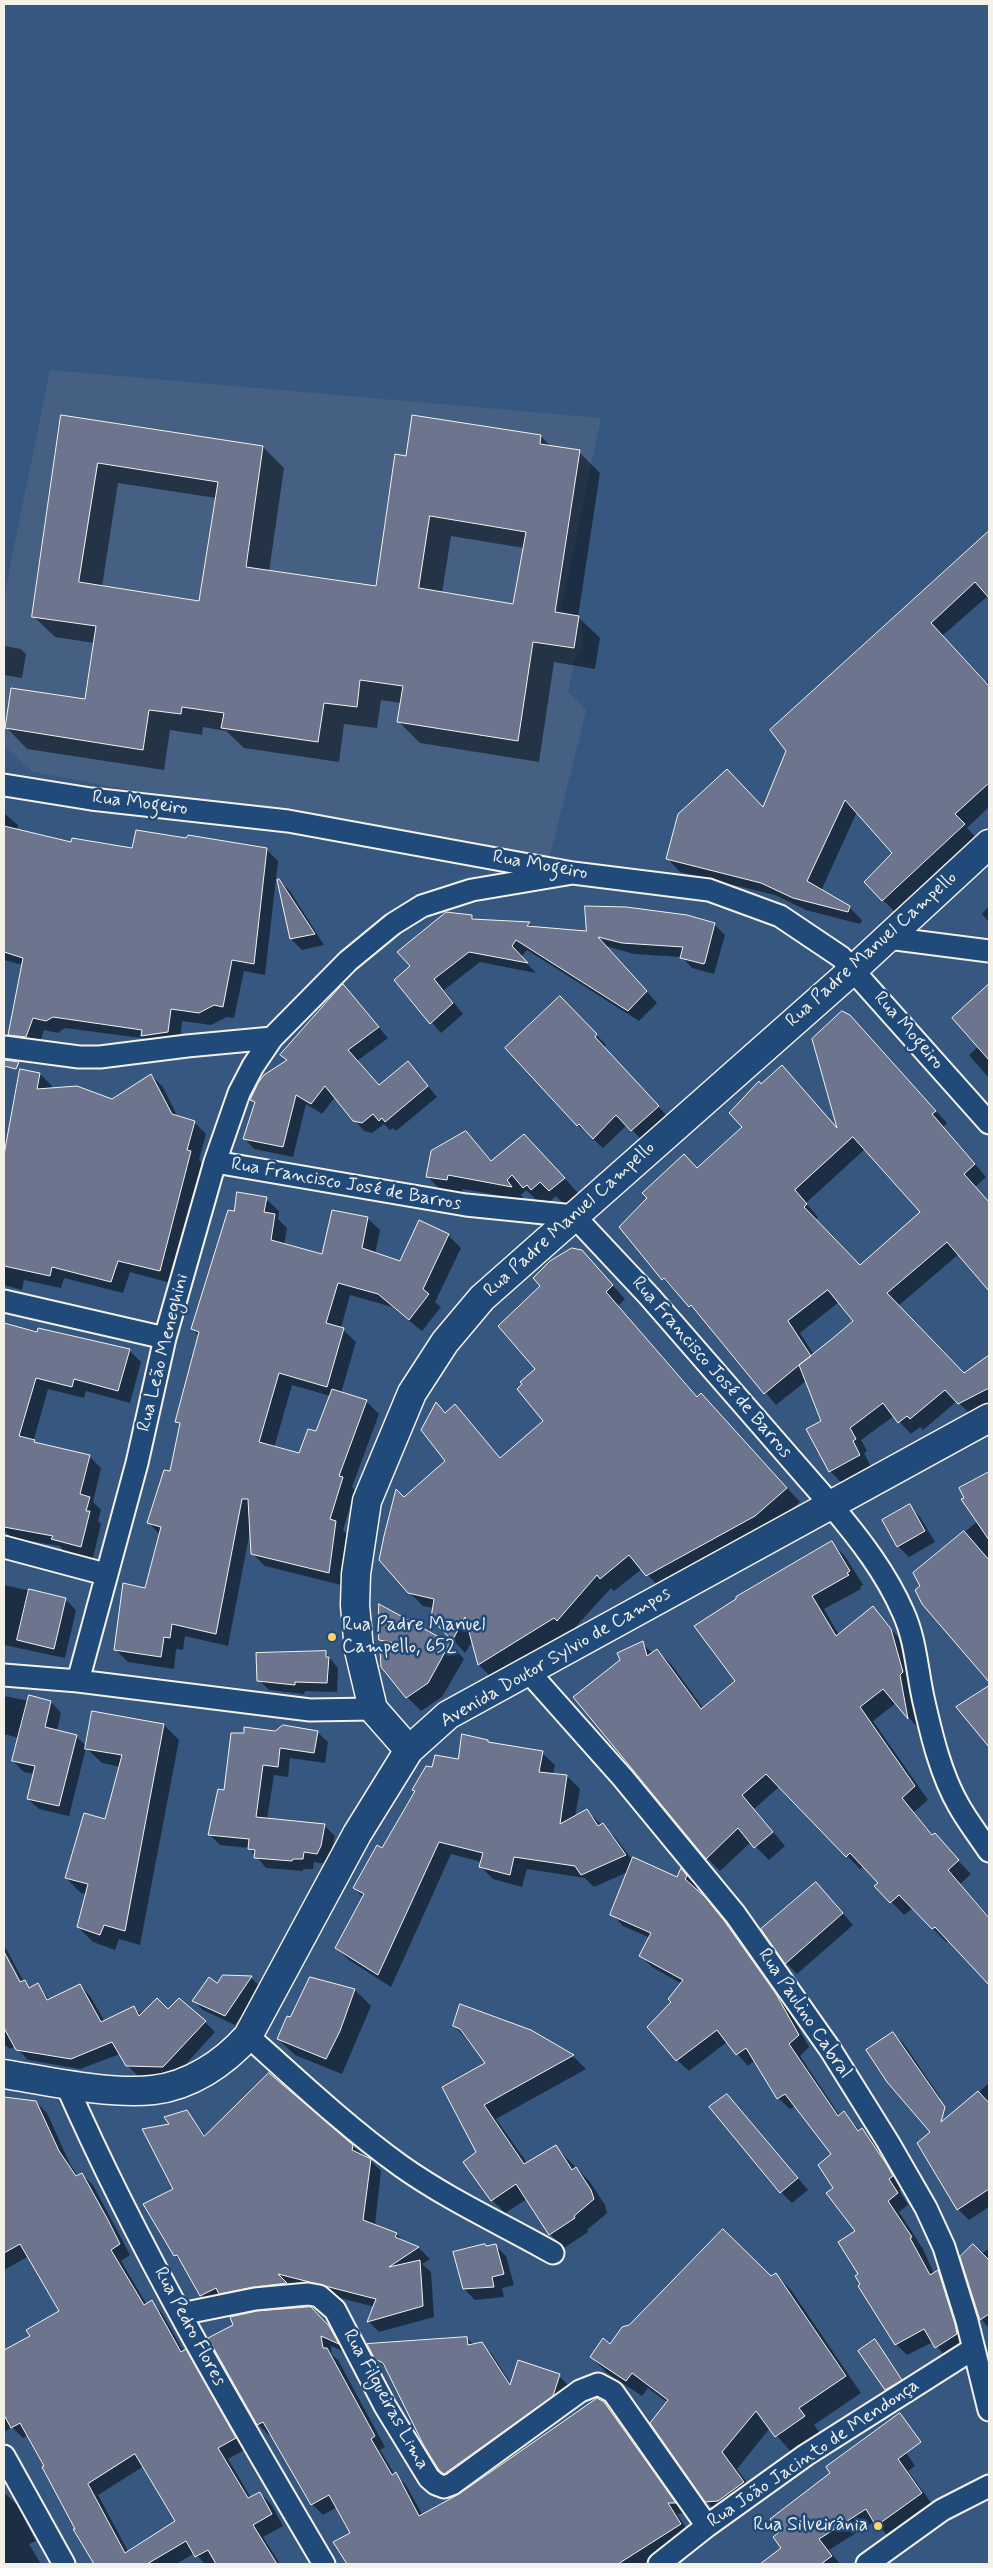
<!DOCTYPE html>
<html>
<head>
<meta charset="utf-8">
<style>
	body { margin:0 }
	#map { position:relative; width:993px; height:2568px; overflow:hidden; background:#365780; font-family:Mynerve,sans-serif }
	canvas { display:block }
	.frame { position:absolute; inset:0; border:5px solid #f4f1e8; pointer-events:none }
</style>
</head>
<body>
<div id="map">
<canvas width="993" height="2568"></canvas>
<div class="frame"></div>
</div>
<script>
const g = document.querySelector('canvas').getContext('2d');
g.lineJoin = 'round';
function fillPath(path, color) { g.fillStyle = color; g.fill(path, 'evenodd'); }
function trace(path, color, width, dash) { g.strokeStyle = color; g.lineWidth = width; g.lineCap = dash ? 'butt' : 'round'; g.setLineDash(dash || []); g.stroke(path); }
function write(font, color, halo, rows, align = 'center') {
  g.font = font + ' Mynerve,sans-serif'; g.lineWidth = 5; g.setLineDash([]); g.textBaseline = 'middle'; g.strokeStyle = halo; g.fillStyle = color; for (const [text, x, y, turn = 0] of rows) {
    g.save(); g.translate(x, y); g.rotate((+turn || 0) * Math.PI / 180); g.textAlign = isNaN(turn) ? turn : align; if (halo) g.strokeText(text, 0, 0); g.fillText(text, 0, 0); g.restore();
  }
}
fillPath(new Path2D(`
	M50 370 601 418 561 610 582 619 583 650 574 661 568 692 586 710 549 859 287 814 141 792 33 772 4 746V596Z`), '#466084');
fillPath(new Path2D(`
	M62 416 263 447 284 468 269 572 377 587 407 457 541 436 552 448 579 452 600 473 578 617 600 638 595 669 554 662 539 762 420 743 398 721 401 703 381 700 377 728 344 724 339 762 244 748 226 731 203 727 202 735 170 730 164 770 27 749 6 727 86 700 94 643 55 637 33 616ZM118 483 216 498 200 602 102 587ZM451 536 524 548 514 605 442 593Z
	M987 535 989 538V595L942 636 986 683 989 679V807L967 828 977 838 895 912 865 882 894 853 857 812 821 891 849 907 862 920 860 924 806 910 775 895 680 872 668 859 764 808Z
	M4 646 21 649 26 654 22 678 4 675Z
	M4 813 18 825 17 830 73 844 133 850 187 840 266 849 278 861 265 975 244 971 234 1018 227 1017 211 1025 182 1021 180 1043 65 1028 58 1033 44 1030 38 1049 22 1046 10 1035 23 965 4 960Z
	M279 880 290 891 324 945 302 950 291 939Z
	M989 906V922L982 914Z
	M472 916 476 920 530 924 534 928 587 933 714 924 725 935 714 974 692 968 682 957 634 954 606 946 657 1003 639 1021 527 950 521 957 536 973 480 962 444 990 463 1014 441 1033 395 980Z
	M343 986 388 1038 357 1061 379 1087 408 1063 437 1097 396 1131 393 1128 390 1130 384 1124 372 1133 364 1131 335 1097 322 1114 306 1104 293 1157 254 1149 244 1138 256 1103 252 1100 288 1061 282 1055Z
	M985 990 989 994V1078L969 1055 979 1046Z
	M560 998 606 1045 604 1047 668 1117 642 1140 627 1125 603 1148 578 1125Z
	M850 1016 947 1123 943 1127 986 1177 975 1187 989 1202V1290L959 1254 898 1306 964 1375 983 1361 989 1368V1406L971 1415 957 1401 923 1430 920 1427 911 1434 894 1416 861 1440 867 1451 864 1453 871 1467 842 1483 830 1471 823 1422 806 1381 776 1405 702 1318 676 1290 675 1291 663 1279 621 1227 697 1169 744 1127 761 1085 782 1067 839 1130ZM865 1149 922 1212 861 1266 815 1220 818 1217 806 1203ZM839 1302 855 1322 814 1355 800 1333Z
	M21 1070 40 1074 52 1086 51 1089 112 1101 151 1075 163 1087 178 1118 194 1122 206 1134 199 1160 202 1164 171 1283 130 1272 123 1293 64 1278 61 1288 24 1280 22 1290 4 1285V1200L18 1190 13 1189 4 1180V1162Z
	M466 1133 492 1161 539 1150 578 1193 565 1205 556 1196 547 1204 542 1199 539 1202 526 1190 521 1195 525 1200 463 1189 462 1194 443 1192 428 1177Z
	M266 1199 279 1211 278 1219 287 1228 284 1245 323 1256 367 1218 380 1230 375 1254 401 1262 448 1235 461 1248 435 1302 441 1307 422 1331 392 1307 350 1295 341 1328 356 1342 341 1393 366 1401 379 1414 352 1487 355 1490 343 1530 348 1535 341 1585 265 1566 252 1553 250 1531 228 1646 185 1636 183 1650 176 1649 174 1669 128 1662 116 1650 146 1589 160 1535 149 1523 171 1473 181 1426 176 1421 199 1336 192 1329 235 1212ZM292 1385 330 1396 316 1432 299 1455 274 1448Z
	M582 1251 625 1299 618 1306 698 1398 714 1408 800 1502 768 1529 660 1588 642 1569 614 1591 611 1588 570 1633 568 1631 492 1678 479 1665 473 1640 465 1653 433 1618 434 1608 423 1606 409 1592 404 1499 447 1461 436 1404 446 1414 455 1406 501 1459 545 1421 537 1369Z
	M4 1324 129 1350 141 1362 130 1403 86 1391 84 1398 48 1389 34 1439 37 1444 89 1456 101 1468 93 1502 101 1510 98 1521 101 1524 93 1558 64 1551 60 1546 12 1538 4 1530Z
	M989 1473V1680L923 1603 921 1586 914 1574 978 1521 960 1488Z
	M909 1506 920 1517 935 1542 909 1557 898 1546Z
	M831 1543 845 1556 863 1585 860 1587 861 1589 824 1609 839 1635 873 1608 904 1644 920 1730 896 1703 873 1721 928 1800 914 1812 934 1836 971 1874 960 1884 989 1917V1983L948 1940 946 1942 913 1908 904 1915 876 1886 880 1883 864 1866 860 1869 779 1787 754 1809 785 1846 769 1860 751 1842 720 1871 707 1858 642 1643 653 1654 657 1651 671 1664 703 1708 737 1681Z
	M4 1585 65 1599 76 1610 65 1658 4 1645Z
	M380 1606 450 1644 464 1659 442 1697 421 1711 407 1697 392 1650 381 1639Z
	M325 1652 338 1668 337 1692 305 1691 304 1694 269 1690 259 1680Z
	M989 1687V1746L958 1707Z
	M4 1696 29 1701 51 1702 61 1713 57 1731 76 1736 87 1747 164 1725 179 1740 140 1945 119 1939 115 1950 93 1942 78 1927 87 1894 81 1893 66 1878 106 1820 121 1767 102 1763 86 1748 69 1816 39 1809 28 1799 34 1774 24 1772 13 1761 19 1738 4 1734Z
	M275 1732H317L328 1742 325 1763 290 1758 288 1777 274 1775 267 1820 324 1825 335 1836 328 1864 314 1862 313 1869H303V1871L266 1868 249 1848 220 1845 210 1835 225 1791Z
	M488 1741 490 1744 542 1753 555 1765 553 1775 567 1776 580 1789 575 1817 587 1811 615 1837 633 1861 677 1878 681 1870 698 1888 695 1890 736 1934 787 2007 809 2047 800 2056 840 2116 844 2113 860 2131 862 2129 873 2141 903 2188 899 2190 908 2205 899 2212 923 2249 934 2274 938 2272 949 2283 968 2345 948 2359 933 2342 907 2355 896 2344 862 2285 857 2232 835 2188 833 2154 795 2106 790 2109 778 2098 755 2060 748 2066 727 2042 689 2071 677 2060 673 2002 682 1984 652 1967 641 1956 650 1938 623 1926 612 1914 628 1872 594 1887 585 1878 527 1869 522 1887 493 1879 481 1867 482 1862 451 1854 391 1987 349 1960 336 1948 363 1897 354 1888 377 1847 383 1850 416 1792 414 1790 433 1768 459 1761Z
	M827 1895 853 1925 797 1974 786 1963Z
	M4 1945 24 1982 31 1988 37 1985 50 2000 80 1985 90 1996 105 2022 134 2008 142 2015 168 2011 205 2022 215 2032 174 2077 138 2076 127 2065 120 2054 80 2069 28 2060 15 2046 10 2049 4 2044V1954L22 1988 24 1987 4 1949Z
	M223 1976 251 1978 261 1987 235 2025 203 2010 194 2001 218 1985Z
	M355 1990 371 2006 342 2074 295 2055 278 2039 290 2019Z
	M455 2026 530 2031 573 2056 586 2069 496 2119 527 2163 555 2146 590 2182 605 2205 607 2213 587 2230 588 2232 564 2248 550 2234 527 2199 505 2213 492 2200 478 2153 487 2064Z
	M893 2033 904 2044 940 2097 920 2116Z
	M989 2083V2207L969 2220 958 2209 920 2145Z
	M727 2095 808 2190 792 2203 781 2192Z
	M4 2098 36 2102 47 2113 70 2164 78 2176 82 2174 93 2185 130 2255 121 2261 147 2305 151 2302 162 2313 184 2352 197 2362 246 2449 228 2459 251 2498 260 2493 271 2504 283 2526 263 2537 280 2564H205L195 2553 176 2564H95L28 2435 23 2438 12 2427 4 2432V2351L32 2336 61 2311 29 2256 4 2270V2221L43 2204 4 2211ZM144 2466 176 2522 129 2553 98 2495Z
	M187 2111 206 2136 352 2146 370 2160 381 2171 375 2225 396 2234 405 2242 419 2248 430 2259 422 2264 431 2272 434 2317 379 2332 368 2321 375 2307 286 2284 297 2295 212 2307 201 2295 185 2265 175 2256V2190L171 2125Z
	M495 2245 506 2256 514 2285 502 2288 504 2297 475 2300 464 2289 487 2247Z
	M989 2248V2328L981 2319 982 2254Z
	M776 2274 791 2290 861 2393 814 2425 820 2433 792 2453 770 2428 737 2469 759 2499 722 2517 706 2501 668 2403 648 2388 642 2396 607 2373 591 2357 610 2346Z
	M310 2308 340 2338 347 2353 331 2346 332 2355 338 2360 385 2447 380 2450 395 2475 406 2485 423 2516 460 2495 604 2403 615 2414 685 2513 677 2514 692 2537 654 2564H366L337 2507 323 2515 312 2504 271 2434 269 2435 258 2424 210 2338Z
	M467 2338 474 2345 481 2343 492 2354 511 2384 559 2376 569 2386 450 2480 440 2469 386 2369 376 2358Z
	M875 2341 906 2385 891 2394 886 2389Z
	M896 2437 915 2466 908 2471 932 2504 888 2536 875 2521 829 2550 840 2564H761L783 2549Z
	M6 2494 17 2505 36 2541 29 2544 41 2564H4V2495Z`), '#0007');
const building = new Path2D(`
	M61 415 263 446 246 567 376 586 395 454 406 456 412 415 541 435 540 444 580 450 555 612 579 616 574 648 533 642 518 741 397 722 403 686 360 680 357 707 324 703 318 742 221 728 224 713 182 707 181 714 149 710 143 750 5 728 11 688 85 699 96 626 32 617ZM98 463 218 482 199 601 79 582ZM430 516 526 532 513 604 419 588Z
	M989 531V598L975 582 931 623 989 686V783L955 814 965 824 882 901 864 882 892 853 845 800 807 881 850 906 848 912 793 898 761 883 666 859 678 814 727 769 763 807 786 751 770 730Z
	M4 826 71 842 72 838 132 848 136 830 186 838 188 835 267 848 254 964 232 960 223 1007 214 1005 199 1013 171 1009 168 1032 141 1036 142 1030 53 1017 46 1021 33 1018 26 1037 8 1035 23 958 4 952Z
	M279 879 315 934 290 939 277 880Z
	M585 906 626 907 687 915 715 923 705 962 704 964 680 958 683 947 622 943 598 937 647 991 628 1011 516 940 512 946 528 963 469 952 434 979 453 1003 430 1024 394 980 410 966 397 952 446 912 472 915V919L530 922 527 926 586 931Z
	M343 984 379 1027 348 1050 379 1085 408 1061 428 1086 385 1122 382 1118 379 1121 373 1114 362 1123 353 1121 325 1086 311 1104 296 1095 283 1147 243 1139 255 1102 250 1100 258 1083 264 1075 287 1060 280 1055Z
	M989 984V1060L952 1018Z
	M560 996 597 1034 595 1037 659 1106 631 1131 616 1115 593 1139 579 1124 577 1126 505 1048Z
	M842 1011 850 1015 936 1111 932 1114 975 1164 964 1174 989 1202V1291L947 1242 887 1293 964 1373 989 1355V1388L958 1404 945 1390 910 1419 907 1416 898 1423 883 1403 850 1428 856 1439 853 1441 860 1455 829 1472 806 1429 821 1421 799 1365 764 1394 691 1305 689 1307 664 1278 662 1280 619 1227 647 1198 642 1193 684 1154 697 1168 742 1127 729 1113 759 1081 761 1084 782 1065 837 1128 812 1039ZM853 1137 920 1212 860 1265 804 1207 807 1204 795 1190ZM828 1290 853 1321 833 1338 799 1365 811 1356 788 1321Z
	M4 1060 19 1062 16 1069 4 1066Z
	M20 1069 40 1073 37 1089 77 1086 112 1099 151 1074 172 1114 195 1121 187 1150 191 1151 160 1271 118 1261 111 1282 52 1267 50 1276 4 1266V1155Z
	M466 1131 491 1161 524 1134 565 1178 549 1191 540 1182 531 1190 527 1185 523 1188 512 1175 507 1180 512 1187 448 1175 447 1180 426 1177 431 1151Z
	M237 1192 267 1197 264 1212 275 1214 271 1240 322 1254 332 1210 368 1217 362 1248 400 1261 419 1220 449 1234 423 1289 429 1294 409 1320 378 1294 338 1283 326 1323 344 1328 327 1387 279 1373 259 1442 299 1453 308 1429 316 1431 332 1389 367 1400 339 1476 343 1477 330 1519 336 1521 329 1573 251 1554 248 1499H242L216 1634 172 1624 170 1638 164 1637 161 1657 114 1650 123 1583 145 1588 161 1527 147 1523 164 1470 170 1471 180 1423 175 1422 199 1332 191 1329 228 1210 234 1211Z
	M572 1248 582 1250 613 1285 606 1292 697 1397 701 1393 787 1488 755 1516 646 1576 629 1555 600 1579 597 1575 557 1621 554 1618 478 1665 465 1617 452 1641 431 1618 434 1599 408 1593 379 1560 384 1536 396 1489 404 1497 445 1461 421 1430 436 1402 445 1413 455 1404 500 1458 543 1421 517 1389 522 1384 520 1382 535 1369 498 1326 540 1286 533 1278 550 1261Z
	M4 1323 37 1332 38 1328 130 1349 118 1391 74 1379 72 1387 36 1378 19 1436 35 1440 34 1442 90 1455 80 1494 90 1497 86 1511H90L81 1547 51 1539 53 1536 4 1527Z
	M989 1472V1540L961 1499 964 1498 959 1488Z
	M910 1504 925 1531 897 1547 882 1520Z
	M964 1531 989 1560V1682L922 1604 915 1590 920 1586 913 1573Z
	M832 1541 850 1571 847 1573 849 1575 812 1596 836 1636 873 1606 891 1629 903 1672 900 1675 908 1719 883 1689 860 1707 915 1786 902 1798 932 1835 935 1833 959 1860 948 1870 989 1918V1985L935 1927 932 1929 899 1895 890 1903 874 1886 878 1883 850 1853 846 1857 766 1774 742 1795 773 1832 754 1848 738 1828 706 1859 573 1697 620 1660 617 1653 643 1641 647 1656 657 1649 701 1709 735 1681 694 1626 736 1599V1597Z
	M29 1589 66 1598 54 1649 17 1640Z
	M379 1604 450 1643 428 1683 406 1698 381 1667 380 1649 400 1648V1644L379 1640Z
	M326 1651V1657H329L327 1683 295 1682V1685L257 1681 256 1653Z
	M989 1686V1747L956 1707Z
	M29 1695 51 1701 45 1727 77 1735 59 1806 27 1799 35 1766 12 1761Z
	M92 1711 164 1724 125 1931 104 1925 100 1935 77 1927 88 1884 65 1878 84 1813 105 1819 122 1755 85 1749Z
	M283 1725 318 1731 314 1753 280 1748 278 1767 263 1765 256 1817 325 1824 321 1846 317 1854 304 1852 303 1859H293L292 1861 254 1858 255 1850 248 1849 249 1839 208 1835 218 1789 224 1790 231 1733H244V1727L275 1731Z
	M462 1734 488 1740V1742L543 1751 539 1772 567 1775 560 1824 587 1809 598 1826 603 1823 626 1855 581 1875 575 1866 514 1857 510 1875 479 1867 483 1853 439 1842 378 1975 335 1948 364 1894 353 1888 377 1845 382 1848 415 1791 412 1790 426 1766 432 1767 435 1755 458 1759Z
	M633 1857 677 1877 681 1868 687 1876 685 1879 705 1897 725 1922 776 1994 799 2035 789 2044 838 2116 844 2111 858 2131 862 2128 887 2165 893 2176 889 2179 898 2193 888 2201 912 2237 910 2238 930 2275 938 2270 955 2324 957 2334 935 2348 924 2329 895 2345 858 2286 860 2284 855 2276 858 2274 838 2242 855 2231 826 2193 833 2188 818 2165 831 2154 785 2094 777 2099 746 2048 736 2055 717 2030 676 2061 647 2027 671 2002 668 1999 683 1980 639 1956 651 1933 610 1915Z
	M816 1882 843 1913 785 1964 761 1929Z
	M4 1952 20 1982 25 1980 29 1988 38 1983 47 2000 80 1984 101 2022 134 2006 139 2016 157 1998 168 2009 179 1998 206 2021 163 2067 126 2066 112 2042 71 2059 16 2050 4 2028Z
	M223 1975 252 1976 225 2016 192 2001 209 1977 217 1983Z
	M310 1977 355 1989 340 2031 326 2059 277 2039 287 2016 290 2017Z
	M460 2004 531 2030 574 2055 484 2105 524 2164 556 2145 572 2170 576 2167 591 2190 594 2199 574 2216 575 2218 549 2235 516 2184 491 2201 463 2162 476 2152 442 2087 485 2063 460 2029 453 2026Z
	M893 2032 945 2107 941 2122 978 2091 989 2103V2189L957 2210 917 2143 930 2132 887 2082 866 2050Z
	M269 2073 353 2145 352 2150 371 2159 363 2220 397 2233 395 2237 419 2247 389 2267 420 2260 423 2306 367 2322 376 2299 278 2274 287 2283 254 2287 219 2294 216 2288 200 2296 177 2255 174 2256 143 2204 173 2189 142 2129 169 2124 164 2117 187 2110 204 2136Z
	M727 2094 798 2178 780 2193 709 2107Z
	M4 2097 36 2101 59 2151 76 2176 82 2173 108 2220 120 2244 111 2250 144 2305 152 2300 181 2352 186 2349 236 2438 218 2448 248 2498 260 2492 272 2514 253 2525 277 2564H216L208 2550 195 2557 186 2541 147 2564H94L73 2529H75L42 2467 44 2466 20 2423 11 2428 4 2415V2350L30 2336 26 2330 59 2311 20 2244 4 2253ZM135 2454 175 2521 125 2553 88 2484Z
	M723 2229 771 2276 776 2273 846 2376 799 2408 805 2416 775 2437 756 2411 722 2452 744 2482 718 2501 705 2502 650 2423 668 2400 632 2373 626 2381 590 2357 603 2338 610 2344 622 2327 629 2325Z
	M485 2244 486 2246 496 2244 504 2274 492 2277 494 2287 463 2289 453 2252Z
	M973 2244 989 2260V2314L980 2320 960 2257Z
	M311 2307 329 2326 339 2344 321 2336 323 2348H327L375 2436 371 2439 392 2475 396 2472 419 2516 459 2494 597 2398 604 2402 676 2503H668L681 2524 618 2564H347L333 2542 350 2533 329 2495 311 2505 263 2422 257 2425 208 2338 233 2325 230 2317 257 2311Z
	M467 2337 468 2345 482 2342 510 2385 518 2360 560 2374 553 2396 444 2474 439 2470 424 2446 383 2363 375 2359 367 2344Z
	M875 2339 902 2380 885 2390 858 2351Z
	M900 2413 921 2442 898 2459 922 2493 876 2526 866 2509 819 2539 832 2556 821 2564H760L781 2548 773 2537 779 2532 770 2519 830 2473 826 2467Z`);
fillPath(building, '#6d758e');
trace(building, '#f4f1e8', 1);
const street = new Path2D(`
	M4 785 91 799 288 821 573 873 709 890 780 916 841 957 989 1123
	M888 938 989 951
	M4 1047 79 1057H100L187 1046 272 1038
	M215 1162 466 1205 574 1216 649 1296 831 1505C859 1538 886 1573 903 1612 916 1640 917 1672 924 1702 932 1737 941 1775 959 1806 968 1822 979 1836 989 1851
	M4 1301 165 1338
	M4 1547 105 1574
	M527 1670 623 1778 735 1914 830 2049 888 2142 926 2208 944 2247 967 2321 989 2410
	M4 1675 78 1681
	M373 1709 310 1710 78 1681 137 1463 165 1338 215 1162 239 1093 253 1066 272 1038 348 961 393 924 422 906 472 890 573 873
	M248 2036C297 2080 347 2127 401 2166 449 2200 502 2224 553 2253
	M66 2084C139 2250 232 2408 324 2564
	M181 2314 255 2299 308 2294 319 2296 335 2310 385 2406 429 2478 436 2484 444 2487 452 2484 580 2391 598 2384 613 2392 707 2526
	M4 2456 64 2564
	M659 2564 707 2526 806 2455 973 2349
	M867 2564 942 2510 989 2486`);
const secondary = new Path2D(`
	M409 1750 373 1709 359 1650 355 1605 356 1574 367 1501 412 1393 445 1342 482 1298 854 969 989 844
	M4 2074C47 2081 111 2095 153 2090 190 2086 224 2063 248 2036L357 1834 409 1750 448 1715 989 1418`);
trace(street, '#f4f1e8', 25);
trace(secondary, '#f4f1e8', 31);
trace(street, '#1f4a7a', 21);
trace(secondary, '#1f4a7a', 28);
for (const [x, y, r, color] of [
	[332,1637,5,"#ffd166"],
	[878,2526,5,"#ffd166"]
]) { const dot = new Path2D(); dot.arc(x, y, r, 0, 2 * Math.PI); g.fillStyle = color; g.fill(dot); trace(dot, '#1f4a7a', 2); }
write('19px', '#f4f1e8', '#1f4a7a', [
	["Rua Mogeiro",140,804,7],
	["Rua Mogeiro",540,866,10],
	["Rua Padre Manuel Campello",872,950,-42],
	["Rua Mogeiro",908,1031,49],
	["Rua Francisco José de Barros",346,1185,10],
	["Rua Padre Manuel Campello",570,1220,-42],
	["Rua Leão Meneghini",164,1353,-76],
	["Rua Francisco José de Barros",711,1368,49],
	["Avenida Doutor Sylvio de Campos",556,1658,-30],
	["Rua Paulino Cabral",804,2014,56],
	["Rua Pedro Flores",189,2327,62],
	["Rua Filgueiras Lima",385,2400,61],
	["Rua João Jacinto de Mendonça",814,2454,-34]
]);
write('19px', '#f4f1e8', '#1f4a7a', [
	["Rua Padre Manuel",342,1626],
	["Campello, 652",342,1648],
	["Rua Silveirânia",868,2526,"right"]
], 'left');
</script>
</body>
</html>
